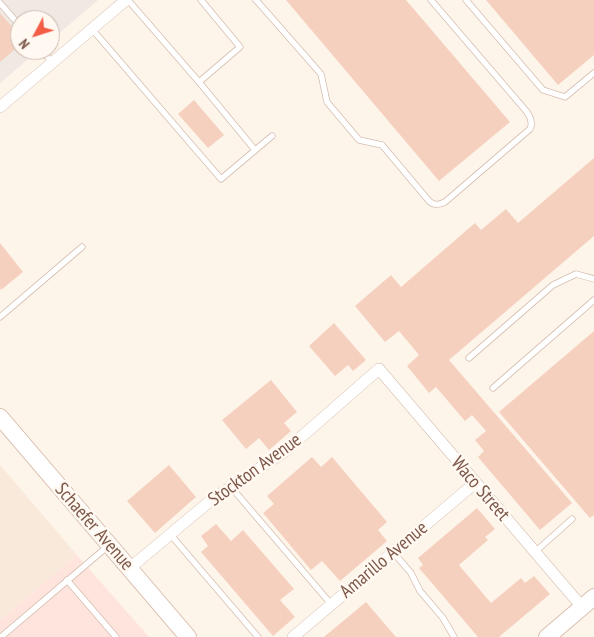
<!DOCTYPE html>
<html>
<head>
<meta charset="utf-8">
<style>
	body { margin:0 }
	#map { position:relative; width:594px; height:637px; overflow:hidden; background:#fef5ea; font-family:"PT Sans Narrow",sans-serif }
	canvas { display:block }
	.north { position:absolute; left:10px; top:10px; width:50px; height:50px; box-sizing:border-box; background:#fff9f2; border:1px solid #cbb8ae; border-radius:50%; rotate:230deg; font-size:14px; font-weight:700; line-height:20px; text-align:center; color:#7d5749 }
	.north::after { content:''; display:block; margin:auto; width:18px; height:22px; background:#f25e46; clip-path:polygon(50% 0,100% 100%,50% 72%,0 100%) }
</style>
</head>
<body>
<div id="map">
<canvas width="594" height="637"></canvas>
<div class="north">N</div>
</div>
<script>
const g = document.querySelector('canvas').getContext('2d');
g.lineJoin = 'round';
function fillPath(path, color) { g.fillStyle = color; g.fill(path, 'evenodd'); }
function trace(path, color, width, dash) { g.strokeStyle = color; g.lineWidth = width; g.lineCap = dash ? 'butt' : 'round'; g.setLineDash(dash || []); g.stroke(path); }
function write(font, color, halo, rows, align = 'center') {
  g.font = font + ' "PT Sans Narrow",sans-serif'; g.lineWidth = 5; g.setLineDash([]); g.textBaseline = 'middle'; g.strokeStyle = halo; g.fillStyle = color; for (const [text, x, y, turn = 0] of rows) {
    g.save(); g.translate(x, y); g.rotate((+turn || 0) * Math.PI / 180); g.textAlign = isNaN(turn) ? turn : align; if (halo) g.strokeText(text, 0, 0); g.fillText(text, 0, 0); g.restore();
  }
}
fillPath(new Path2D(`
	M0 465 77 555 0 620Z`), '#f9e9da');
fillPath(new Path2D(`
	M77 555 149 637H0V620Z`), '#ffe4dd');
fillPath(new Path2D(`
	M0 0H98L50 41V20H20V50H39L0 83Z`), '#efe8e3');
fillPath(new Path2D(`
	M286 0H406L510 122 439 181Z
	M486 0H594V55L558 85Z
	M0 13 20 36V45L0 62Z
	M194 100 224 135 208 148 178 114Z
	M594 158V236L449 360 572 503 540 530 478 457 484 451 475 440 486 431 472 415 465 421 436 387 429 393 407 366 419 355 399 331 385 342 355 306 391 275 401 287 475 223 481 230 506 209 518 223Z
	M0 243 23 272 1 290 0 288Z
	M334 323 366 360 353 371 348 365 335 376 309 346Z
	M594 331V515L590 518 499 412Z
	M271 380 297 412 284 423 291 431 269 450 259 438 246 449 222 420Z
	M312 457 321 467 332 457 387 522 378 530 387 541 340 581 322 561 311 570 263 513 274 504 267 496Z
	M169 465 196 497 155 533 127 501Z
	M477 508 495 529 485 537 488 540 459 565 491 603 521 578 525 583 534 576 550 594 499 637H478L419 568 423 565 418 558Z
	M216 524 231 541 243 530 294 589 280 600 295 617 273 636 201 552 208 546 201 536Z
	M366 602 396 637H324Z`), '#f6d0bf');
const lane = new Path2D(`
	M128 0 199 82 240 47 201 0
	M256 0 321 74 327 102 359 140 382 145 429 201C434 206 439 205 445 202L530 129C533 123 531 118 527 112L431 0
	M466 0 543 90 565 97 594 73
	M0 3 20 26
	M92 29 221 179 272 136
	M41 50 53 63
	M199 82 255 150
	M0 317 82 247
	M469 358 553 285 576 274 594 279
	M493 388 594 300
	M231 487 331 604
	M170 534 258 637
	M393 552 411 573 420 591 443 618 454 637
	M535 552 572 519
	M67 580 116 637
	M1 637 108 546`);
const street = new Path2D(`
	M0 107 126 0
	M130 568 210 501 284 452 379 369 582 607
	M293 637 475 483`);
const secondary = new Path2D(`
	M0 417 188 637
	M547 637 594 597`);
trace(lane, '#d5bdb0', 7);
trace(street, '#d5bdb0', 12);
trace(secondary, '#dabfaf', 18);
trace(lane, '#fff', 5.5);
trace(street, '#fff', 11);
trace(secondary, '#fff', 16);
write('19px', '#7d5749', '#fff9f2', [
	["Stockton Avenue",255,470,-36],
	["Waco Street",480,489,49],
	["Schaefer Avenue",94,527,49],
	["Amarillo Avenue",384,560,-40]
]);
</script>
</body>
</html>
